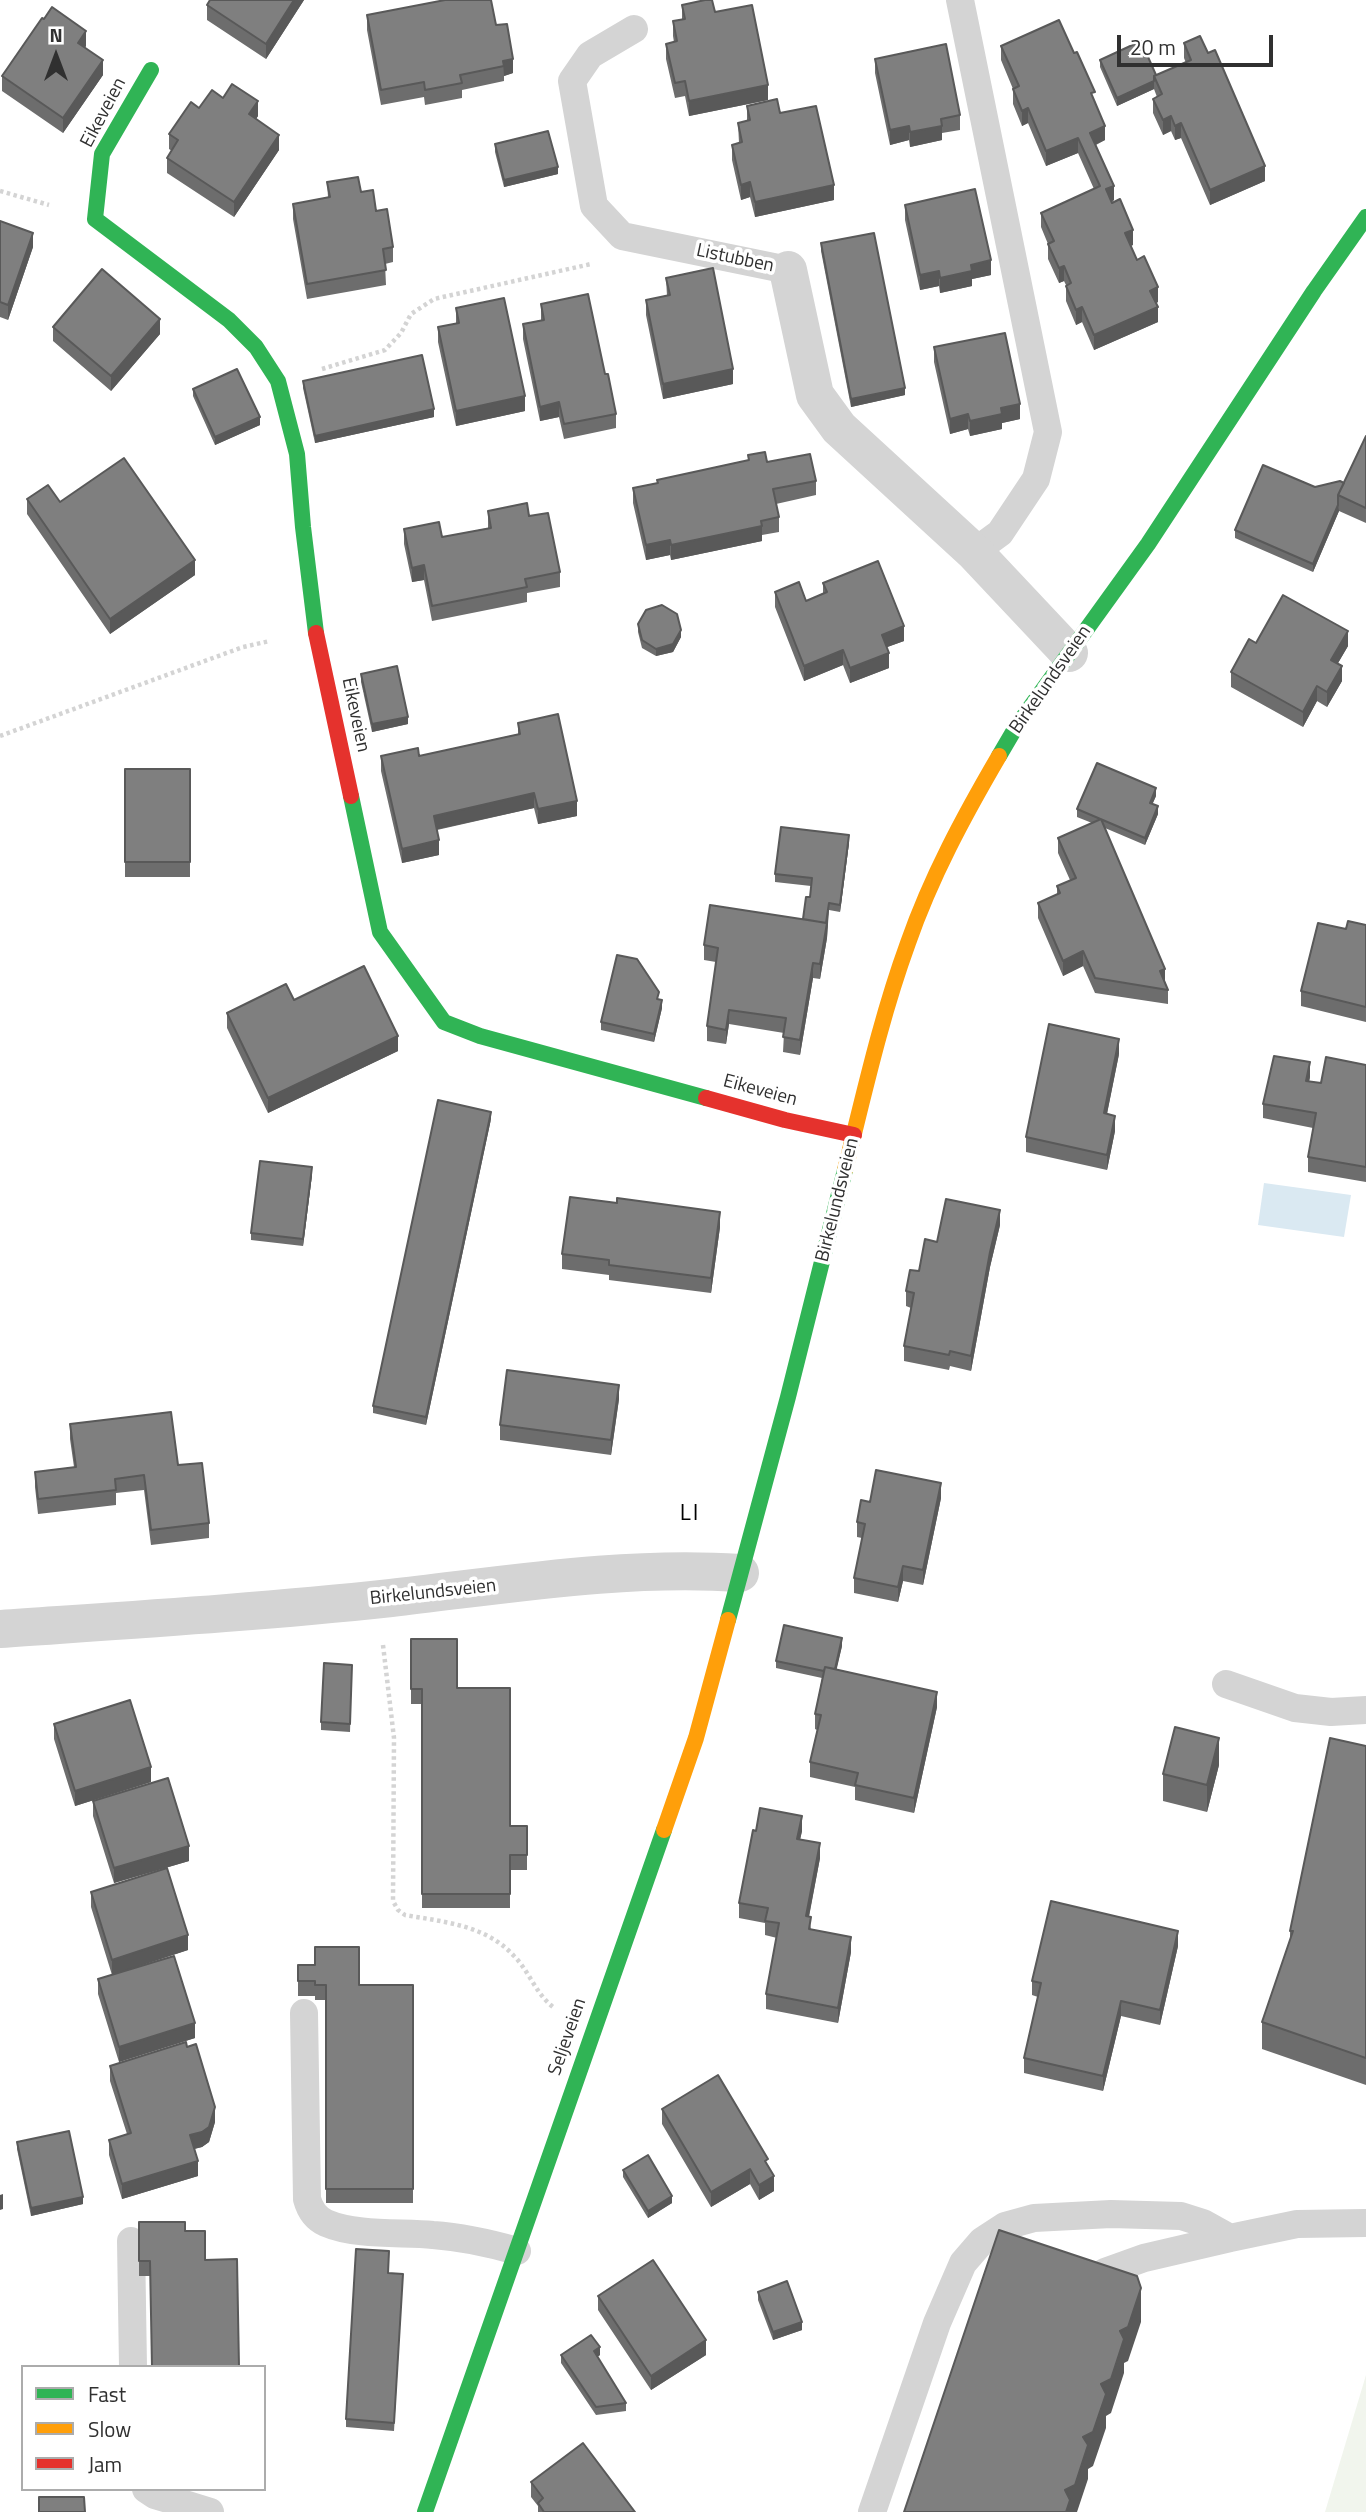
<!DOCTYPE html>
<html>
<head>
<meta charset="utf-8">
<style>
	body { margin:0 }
	#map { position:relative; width:1366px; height:2512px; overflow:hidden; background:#fff; font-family:"Titillium Web",sans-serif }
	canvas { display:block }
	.legend { position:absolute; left:21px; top:2365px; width:245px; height:126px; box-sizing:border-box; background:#fff; border:2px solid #acacac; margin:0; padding:9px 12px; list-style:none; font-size:21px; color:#303030 }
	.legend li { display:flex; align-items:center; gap:14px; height:35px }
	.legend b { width:35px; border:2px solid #acacac }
	.north { position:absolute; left:21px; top:21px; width:70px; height:70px; -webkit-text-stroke:5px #fff; paint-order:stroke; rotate:0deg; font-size:19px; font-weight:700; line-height:28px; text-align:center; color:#303030 }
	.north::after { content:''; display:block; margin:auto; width:24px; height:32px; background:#303030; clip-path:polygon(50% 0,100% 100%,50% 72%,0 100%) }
	.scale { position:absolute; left:1117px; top:35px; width:156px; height:32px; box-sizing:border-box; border:4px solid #303030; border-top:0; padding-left:9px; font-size:21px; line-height:24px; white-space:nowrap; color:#303030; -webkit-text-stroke:5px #fff; paint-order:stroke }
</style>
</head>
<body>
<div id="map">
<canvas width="1366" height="2512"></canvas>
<ul class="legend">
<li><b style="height:9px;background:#30b455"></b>Fast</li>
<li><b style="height:9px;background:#ff9f0a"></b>Slow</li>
<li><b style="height:9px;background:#e5322d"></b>Jam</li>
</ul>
<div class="north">N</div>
<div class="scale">20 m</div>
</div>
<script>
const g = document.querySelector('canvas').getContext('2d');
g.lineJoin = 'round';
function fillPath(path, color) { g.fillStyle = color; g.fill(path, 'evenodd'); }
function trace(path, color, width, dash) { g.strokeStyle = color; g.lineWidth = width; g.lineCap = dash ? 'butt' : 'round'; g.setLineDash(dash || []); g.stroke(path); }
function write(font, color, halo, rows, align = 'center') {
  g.font = font + ' "Titillium Web",sans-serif'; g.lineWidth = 7; g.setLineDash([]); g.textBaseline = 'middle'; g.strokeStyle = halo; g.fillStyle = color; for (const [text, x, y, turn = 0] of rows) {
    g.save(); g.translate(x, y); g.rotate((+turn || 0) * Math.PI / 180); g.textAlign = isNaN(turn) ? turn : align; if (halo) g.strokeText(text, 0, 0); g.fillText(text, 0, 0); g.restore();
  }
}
fillPath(new Path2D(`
	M1366 2375V2512H1325Z`), '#f1f5ed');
fillPath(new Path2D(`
	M1264 1183 1351 1195 1344 1237 1258 1225Z`), '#dae9f2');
trace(new Path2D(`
	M0 191 49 205
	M322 369 385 350 401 333 411 314 434 299 591 264
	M0 736 243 647 270 641
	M383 1645 394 1738 393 1901 398 1910 405 1915C444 1922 486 1925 514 1956 529 1971 536 1994 553 2007`), '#d4d4d4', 4.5, [3.5, 3.5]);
trace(new Path2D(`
	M960 0 1048 432 1036 479 1000 533 974 552
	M634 29 590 55 572 81 594 206 622 236 788 270
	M1226 1684 1295 1708 1331 1712 1366 1710
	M304 2013 307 2199C310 2210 315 2218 326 2223 356 2236 401 2232 433 2235 462 2237 489 2243 517 2251
	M131 2241 133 2367
	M1087 2286 1105 2272 1144 2258 1230 2238 1297 2224 1366 2223
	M146 2489 155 2495 210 2512
	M872 2512 937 2323 963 2263 982 2241 1005 2226 1034 2218 1111 2214 1181 2216 1203 2223 1230 2238`), '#d4d4d4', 28);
trace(new Path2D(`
	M788 270 815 395 839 428 974 552 1069 653
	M0 1629C130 1620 261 1612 391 1598 506 1585 624 1565 740 1573`), '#d4d4d4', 38);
trace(new Path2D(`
	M151 70 102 154 95 219 229 320 256 347 278 381 297 454 303 527 316 633
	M999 756 1016 727 1148 544 1314 291 1366 217
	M351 796 380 932 444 1022 480 1036 706 1098
	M728 1620 788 1397 845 1170
	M425 2512 664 1830`), '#30b455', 16);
trace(new Path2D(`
	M845 1170C864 1094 881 1017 908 943 931 877 964 816 999 756
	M664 1830 696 1738 728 1620`), '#ff9f0a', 16);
trace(new Path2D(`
	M316 633 351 796
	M706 1098 785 1120 854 1135`), '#e5322d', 16);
fillPath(new Path2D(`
	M210 0H304L266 59 207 20V5Z
	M682 5 715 12 768 100 689 116 685 96 675 98 666 59V44L674 42 673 36V21L682 19Z
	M367 15 496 25 513 73 504 76V81L462 90V98L425 105 424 97 381 105 367 30Z
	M1184 43 1265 181 1210 205 1181 138 1175 140 1171 131 1163 135 1153 113V99L1157 97 1154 89 1117 106 1100 67V60L1156 75 1186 63 1184 58Z
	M86 46 85 48 103 75 63 133 2 91V76Z
	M1001 46 1095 101 1105 140 1096 145 1114 200 1112 202 1133 245 1130 246 1158 302 1156 303 1158 322 1094 350 1082 322 1076 325 1066 301V285L1064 281 1059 283 1048 259V244L1041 227V213L1094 189 1078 153 1046 166 1028 123 1022 126 1013 104V89L1001 60Z
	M875 59 960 115V130L942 133V140L910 147 909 140 890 145 875 73Z
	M223 98 258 116 256 119 279 150 234 217 167 173V158L172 151 169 149V134L199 108Z
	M747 106 780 113 834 200 755 217 750 197 741 200 732 160V145L739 143 738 123 747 121Z
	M495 144 558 174 504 187 495 152Z
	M327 182 361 192 376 211 393 247V262L385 264 386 285 307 299 293 219V204L328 197Z
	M905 205 991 275 972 279V286L940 293 939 286 920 290 905 220Z
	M0 221 33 247 8 320 0 317Z
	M821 243 905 395 851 407 821 251Z
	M666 278 733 384 663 399 646 315V300L667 296Z
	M541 304 605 374 616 414V428L564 439 559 417 540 421 523 339V324L541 320Z
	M456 308 525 411 456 426 438 342V327L456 324Z
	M53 327 160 334 111 391 53 341Z
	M934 347 1020 419 1002 423V429L970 436 968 429 950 434 934 362Z
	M303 381 434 417 315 443 303 388Z
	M193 389 260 425 215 445 193 396Z
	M1366 436V523L1339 511 1313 572 1235 538V530L1315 487 1344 483Z
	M748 455 816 481V495L776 504 779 517V532L762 535V541L671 560 670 555 646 560 633 503V488L657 483V480L748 460Z
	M27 499 195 575 110 634 27 514Z
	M488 511 529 516 560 572V587L527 593V602L432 621 424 580 412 582 404 544V529L442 537 488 528Z
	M823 583 904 641 887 647 889 668 850 683 843 665 804 681 775 607V592L806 601 823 593Z
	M638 624 681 637 673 652 656 656 642 648 638 632Z
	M1256 643 1348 646 1338 663 1342 681 1327 707 1317 701 1303 727 1231 687V672Z
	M361 674 408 724 372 732 361 682Z
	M518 723 577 816 538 824 534 808 437 830 439 855 402 863 381 771V756H419L518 734Z
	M125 769H190V877H125Z
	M1156 796 1152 804 1158 814 1145 845 1105 828 1168 990V1004L1095 993 1083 966 1063 976 1038 918V903L1057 895V886L1070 880 1058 853V838L1092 823 1077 817V809Z
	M849 843 840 912 829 910 827 938 820 979 813 978 800 1055 783 1052 784 1033 729 1024 726 1044 707 1041V1026L716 962 704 960V945L803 919 810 897 811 886 775 882V874Z
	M1366 925V1022L1301 1006V991L1346 929Z
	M294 1000 398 1051 268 1113 227 1028V1013Z
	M659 1000 662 1008 654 1042 601 1030V1022Z
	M1119 1054 1107 1114 1115 1131 1107 1170 1026 1152V1137Z
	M1366 1065V1182L1308 1172V1157L1313 1128 1263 1118V1104L1310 1077 1309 1081 1321 1083Z
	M491 1119 426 1425 373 1413V1406Z
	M312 1175 303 1246 251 1240V1233Z
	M1000 1225 990 1267 971 1371 950 1366 949 1370 904 1361V1346L911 1308 906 1306V1291L937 1242Z
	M720 1227 711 1293 609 1280V1275L562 1269V1254Z
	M619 1399 611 1455 500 1440V1425Z
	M70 1424 178 1465 209 1523V1538L151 1545 144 1490 116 1493V1505L38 1514 35 1487V1472L74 1467 70 1439Z
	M941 1498 923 1585 903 1581 898 1602 854 1593V1578L862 1538 857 1537V1522Z
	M411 1639 457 1688 510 1826H527V1870H510V1908H422V1704H411Z
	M842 1646 836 1670 937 1707 914 1813 855 1800V1787L810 1777V1762L817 1730 815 1729V1714L822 1678 776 1668V1661Z
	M352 1665 350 1732 321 1730V1722Z
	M54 1724 151 1782 75 1806 54 1739Z
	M1366 1746V2085L1262 2049V2022L1290 1940V1931Z
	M1219 1765 1207 1812 1163 1801V1774Z
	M93 1801 189 1861 114 1883 93 1816Z
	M756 1831H802L800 1839 820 1858 809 1917 811 1930 851 1952 838 2023 766 2009V1994L777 1938 765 1935V1923L739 1918V1903Z
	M91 1892 188 1950 112 1975 91 1907Z
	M1178 1946 1160 2025 1121 2016 1103 2091 1024 2073V2058L1038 1997 1032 1995V1981Z
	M298 1965 359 1985H413V2203H326V2000H315V1996H298Z
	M98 1979 195 2038 119 2062 98 1994Z
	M110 2066 215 2122 209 2142 202 2147 194 2149 198 2176 122 2199 109 2155V2140L127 2134 110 2081Z
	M662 2109 768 2165 774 2191 759 2200 750 2184 711 2207 662 2124Z
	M17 2142 83 2204 31 2216 17 2149Z
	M623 2170 672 2203 648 2218 623 2177Z
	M139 2222H185L150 2276H139Z
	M389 2273 403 2274 394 2431 346 2427V2419Z
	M758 2292 802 2330 773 2340 758 2300Z
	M598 2296 706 2355 651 2390 598 2310Z
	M561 2355H600L597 2357 626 2403V2411L596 2415 561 2363Z
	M531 2482 635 2512H538V2506L531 2497Z`), '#6d6d6d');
fillPath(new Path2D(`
	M294 0H304L266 59V44Z
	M86 31V46L78 58V43Z
	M513 59V73L504 76 503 61Z
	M103 60V75L63 133V118Z
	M1154 81V89L1117 106V98Z
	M768 85V100L689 116V101Z
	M258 101V116L249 129V114Z
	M1028 108V123L1022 126V111Z
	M1171 116V131L1163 135V120Z
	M1181 123V138L1175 140V126Z
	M909 126V140L890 145V130Z
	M942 126V140L910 147V132Z
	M1105 126V140L1090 147V133Z
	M279 135V150L234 217V202Z
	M1078 138V153L1046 166V151Z
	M1265 166V181L1210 205V190Z
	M558 167V174L504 187V180Z
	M750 182V197L741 200V185Z
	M834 185V200L755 217V202Z
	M1114 186V200L1106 204V189Z
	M1133 230V245L1125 248V233Z
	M33 233V247L8 320V305Z
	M991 260V275L972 279V286L940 293V278L971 265Z
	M1064 266V281L1059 283V268Z
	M939 271V286L920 290V275Z
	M1158 287V302L1150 306V291Z
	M1082 307V322L1076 325V310Z
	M1158 307V322L1094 350V335Z
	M160 319V334L111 391V376Z
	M733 369V384L663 399V384Z
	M905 388V395L851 407V399Z
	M525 396V411L456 426V411Z
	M559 402V417L540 421V407Z
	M1020 404V419L1002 423V429L970 436V421L1001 408Z
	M434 409V417L315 443V436Z
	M968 414V429L950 434V419Z
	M260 417V425L215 445V437Z
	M1338 505 1339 511 1313 572V564Z
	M762 526V541L671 560V545Z
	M670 540V555L646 560V545Z
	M195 560V575L110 634V619Z
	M424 565V580L412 582V568Z
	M904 626V641L882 649V635Z
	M681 630V637L673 652 656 656V649Z
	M1348 631V646L1331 675V660Z
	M843 650V665L804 681V666Z
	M889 653V668L850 683V668Z
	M1342 666V681L1327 707V692Z
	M1317 686V701L1303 727V712Z
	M408 717V724L372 732V724Z
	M1156 788V796L1150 810V803Z
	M534 793V808L434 830V816Z
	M577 801V816L538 824V809Z
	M1158 806V814L1145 845V838Z
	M849 835V843L840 912V905Z
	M439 840V855L402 863V849Z
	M829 903 827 938 820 979V964Z
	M1083 951V966L1063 976V961Z
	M813 963V978L800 1055V1040Z
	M1165 969V984L1160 971Z
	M662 1000V1008L654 1042V1034Z
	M729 1010V1024L726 1044V1030Z
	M398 1036V1051L268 1113V1098Z
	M1119 1039V1054L1104 1128V1113Z
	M1310 1062V1077L1306 1096V1081Z
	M491 1112V1119L426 1425V1417Z
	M1115 1116V1131L1107 1170V1155Z
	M312 1167V1175L303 1246V1239Z
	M1000 1210V1225L990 1267 971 1371V1356L990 1252Z
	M720 1212V1227L711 1293V1278Z
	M619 1385V1399L611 1455V1440Z
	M941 1483V1498L923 1585V1570Z
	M903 1566V1581L898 1602V1587Z
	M842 1638V1646L834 1681V1673Z
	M937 1692V1707L914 1813V1798Z
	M1219 1738V1765L1207 1812V1785Z
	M151 1767V1782L75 1806V1791Z
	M802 1816V1831L797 1854V1839Z
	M820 1843V1858L806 1931V1916Z
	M189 1846V1861L114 1883V1868Z
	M1178 1931V1946L1160 2025V2010Z
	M188 1935V1950L112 1975V1960Z
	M851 1937V1952L838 2023V2008Z
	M1121 2001V2016L1103 2091V2076Z
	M195 2023V2038L119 2062V2047Z
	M215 2107V2122L209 2142 202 2147 190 2150V2135Z
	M198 2161V2176L122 2199V2184Z
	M750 2169V2184L711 2207V2192Z
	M774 2176V2191L759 2200V2185Z
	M3 2194V2209L0 2210V2195Z
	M672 2196V2203L648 2218V2211Z
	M83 2197V2204L31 2216V2208Z
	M1141 2288V2322L1128 2361 1124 2363V2373L1111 2413 1106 2416V2428L1093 2466 1088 2469V2479L1077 2512H1065V2490L1101 2384 1120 2331Z
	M802 2322V2330L773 2340V2332Z
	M706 2340V2355L651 2390V2376Z
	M600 2347V2355L594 2359V2351Z`), '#595959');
const building = new Path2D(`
	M210 0H294L266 44 207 5Z
	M445 0H491L496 25 507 24 513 59 503 61 504 66 460 75 462 83 425 90 424 82 381 90 367 15Z
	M705 0H712L715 12 752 5 768 85 689 101 685 81 675 83 666 44 677 41 673 21 685 19 682 5Z
	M52 7 86 31 78 43 103 60 63 118 2 76 42 18 44 19Z
	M1059 20 1074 53 1077 52 1095 92 1091 93 1105 126 1090 133 1114 186 1106 189 1112 203 1120 199 1133 230 1125 233 1137 260 1144 256 1158 287 1150 291 1158 307 1094 335 1082 307 1076 310 1066 286 1071 283 1064 266 1059 268 1048 244 1054 241 1041 213 1100 186 1078 138 1046 151 1028 108 1022 111 1013 89 1019 86 1001 46Z
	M1200 36 1208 53 1215 50 1265 166 1210 190 1181 123 1175 126 1171 116 1163 120 1153 99 1162 94 1154 76 1191 60 1184 43Z
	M1141 41 1156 75 1154 76V81L1117 98 1100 60Z
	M946 44 960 115 941 119 942 126 910 132 909 126 890 130 875 59Z
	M232 84 258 101 249 114 279 135 234 202 167 158 178 140 169 134 191 102 199 108 212 90 223 98Z
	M777 99 780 113 816 106 834 185 755 202 750 182 741 185 732 145 742 142 738 123 750 120 747 106Z
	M548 131 558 167 504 180 495 144Z
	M358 177 361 192 373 190 376 211 387 209 393 247 383 249 386 270 307 284 293 204 330 197 327 182Z
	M975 189 991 260 971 265 972 271 940 278 939 271 920 275 905 205Z
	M0 221 33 233 8 305 0 302Z
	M874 233 905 388 851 399 821 243Z
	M713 268 733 369 663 384 646 300 670 295 666 278Z
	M102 269 160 319 111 376 53 327Z
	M588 294 605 374H608L616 414 564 424 559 402 540 407 523 324 544 320 541 304Z
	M504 298 525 396 456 411 438 327 459 323 456 308Z
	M1005 333 1020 404 1001 408 1002 414 970 421 968 414 950 419 934 347Z
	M422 355 434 409 315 436 303 381Z
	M237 369 260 417 215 437 193 389Z
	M1366 436V508L1338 495Z
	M765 452 767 462 810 454 816 481 773 489 779 517 761 521 762 526 671 545 670 540 646 545 633 488 658 483 657 480 749 460 748 455Z
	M124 458 195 560 110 619 27 499 48 485 60 502Z
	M1263 465 1315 487 1340 481 1344 483 1338 495V505L1313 564 1235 530Z
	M527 503 529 516 548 513 560 572 525 579 527 587 432 606 424 565 412 568 404 529 439 522 442 537 491 528 488 511Z
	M878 561 904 626 882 635 889 653 850 668 843 650 804 666 775 592 799 582 806 601 827 592 823 583Z
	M1283 595 1348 631 1331 660 1342 666 1327 692 1317 686 1303 712 1231 672 1249 639 1256 643Z
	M662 605 677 614 681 630 673 644 656 649 642 640 638 624 646 610Z
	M397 666 408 717 372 724 361 674Z
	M558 714 577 801 538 809 534 793 434 816 439 840 402 849 381 756 418 748 419 756 520 734 518 723Z
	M1097 763 1156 788 1150 803 1158 806 1145 838 1077 809Z
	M125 769H190V862H125Z
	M1101 819 1165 969 1160 971 1168 990 1095 978 1083 951 1063 961 1038 903 1060 893 1057 886 1076 878 1058 838Z
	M781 827 849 835 840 905 829 903 826 923 803 919 806 897H810L812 878 775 874Z
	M710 905 827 923 820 964 813 963 800 1040 783 1037 786 1018 729 1010 726 1030 707 1026 718 948 704 945Z
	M1348 921 1366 925V1007L1301 991 1318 923 1346 929Z
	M617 955 637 959 659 992 657 999 662 1000 654 1034 601 1022Z
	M364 966 398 1036 268 1098 227 1013 286 984 294 1000Z
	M1049 1024 1119 1039 1104 1113 1115 1116 1107 1155 1026 1137Z
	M1274 1056 1310 1062 1306 1081 1321 1083 1326 1057 1366 1065V1167L1308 1157 1316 1113 1263 1104Z
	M438 1100 491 1112 426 1417 373 1406Z
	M260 1161 312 1167 303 1239 251 1233Z
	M570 1197 617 1203V1198L720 1212 711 1278 609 1265V1260L562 1254Z
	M946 1199 1000 1210 990 1252 971 1356 950 1351 949 1355 904 1346 914 1293 906 1291 910 1270 919 1271 925 1239 937 1242Z
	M507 1370 619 1385 611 1440 500 1425Z
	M171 1412 178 1465 202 1463 209 1523 151 1530 144 1475 115 1479 116 1490 38 1499 35 1472 76 1467 70 1424Z
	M876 1470 941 1483 923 1570 903 1566 898 1587 854 1578 865 1524 857 1522 861 1500 870 1502Z
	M784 1625 842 1638 835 1669 825 1667 824 1671 776 1661Z
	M411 1639H457V1688H510V1826H527V1855H510V1894H422V1689H411Z
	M324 1663 352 1665 350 1724 321 1722Z
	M825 1667 937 1692 914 1798 855 1785 858 1773 810 1762 821 1715 815 1714Z
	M130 1700 151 1767 75 1791 54 1724Z
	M1175 1727 1219 1738 1207 1785 1163 1774Z
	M1330 1738 1366 1746V2058L1262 2022 1293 1931H1290Z
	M168 1778 189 1846 114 1868 93 1801Z
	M760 1808 802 1816 797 1839 820 1843 806 1916 811 1917 809 1929 851 1937 838 2008 766 1994 779 1923 765 1921 768 1908 739 1903 753 1830 756 1831Z
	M167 1868 188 1935 112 1960 91 1892Z
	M1051 1901 1178 1931 1160 2010 1121 2001 1103 2076 1024 2058 1041 1983 1032 1981Z
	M315 1947H359V1985H413V2189H326V1985H315V1981H298V1965H315Z
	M174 1956 195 2023 119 2047 98 1979Z
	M186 2042 187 2047 196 2044 215 2107 209 2127 202 2132 190 2135 198 2161 122 2184 109 2140 131 2133 110 2066Z
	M718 2075 768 2159 765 2161 774 2176 759 2185 750 2169 711 2192 662 2109Z
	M69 2131 83 2197 31 2208 17 2142Z
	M648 2155 672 2196 648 2211 623 2170Z
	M139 2222H185V2231H205V2260L237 2259 239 2367H152L150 2261H139Z
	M999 2230 1137 2276 1141 2288 1128 2327 1120 2331 1124 2339 1111 2379 1101 2384 1106 2394 1093 2432 1083 2437 1088 2445 1075 2485 1065 2490 1070 2500 1066 2512H904Z
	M356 2249 389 2251 388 2273 403 2274 394 2423 346 2419Z
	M653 2260 706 2340 651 2376 598 2296Z
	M787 2281 802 2322 773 2332 758 2292Z
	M591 2335 600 2347 594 2351 626 2403 596 2407 561 2355Z
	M583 2443 635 2512H544L538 2503 543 2498 531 2482Z
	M39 2497H84L85 2512H39Z`);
fillPath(building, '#7f7f7f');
trace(building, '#595959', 2);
write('19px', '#303030', '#fff', [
	["Eikeveien",104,113,-62],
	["Listubben",735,259,12],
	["Birkelundsveien",1051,680,-55],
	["Eikeveien",355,715,78],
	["Eikeveien",760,1091,15],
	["Birkelundsveien",838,1200,-76],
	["Birkelundsveien",433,1593,-6],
	["Seljeveien",568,2037,-71]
]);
g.letterSpacing = '2px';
write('23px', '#000', '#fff', [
	["LI",690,1514]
]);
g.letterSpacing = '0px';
</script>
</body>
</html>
